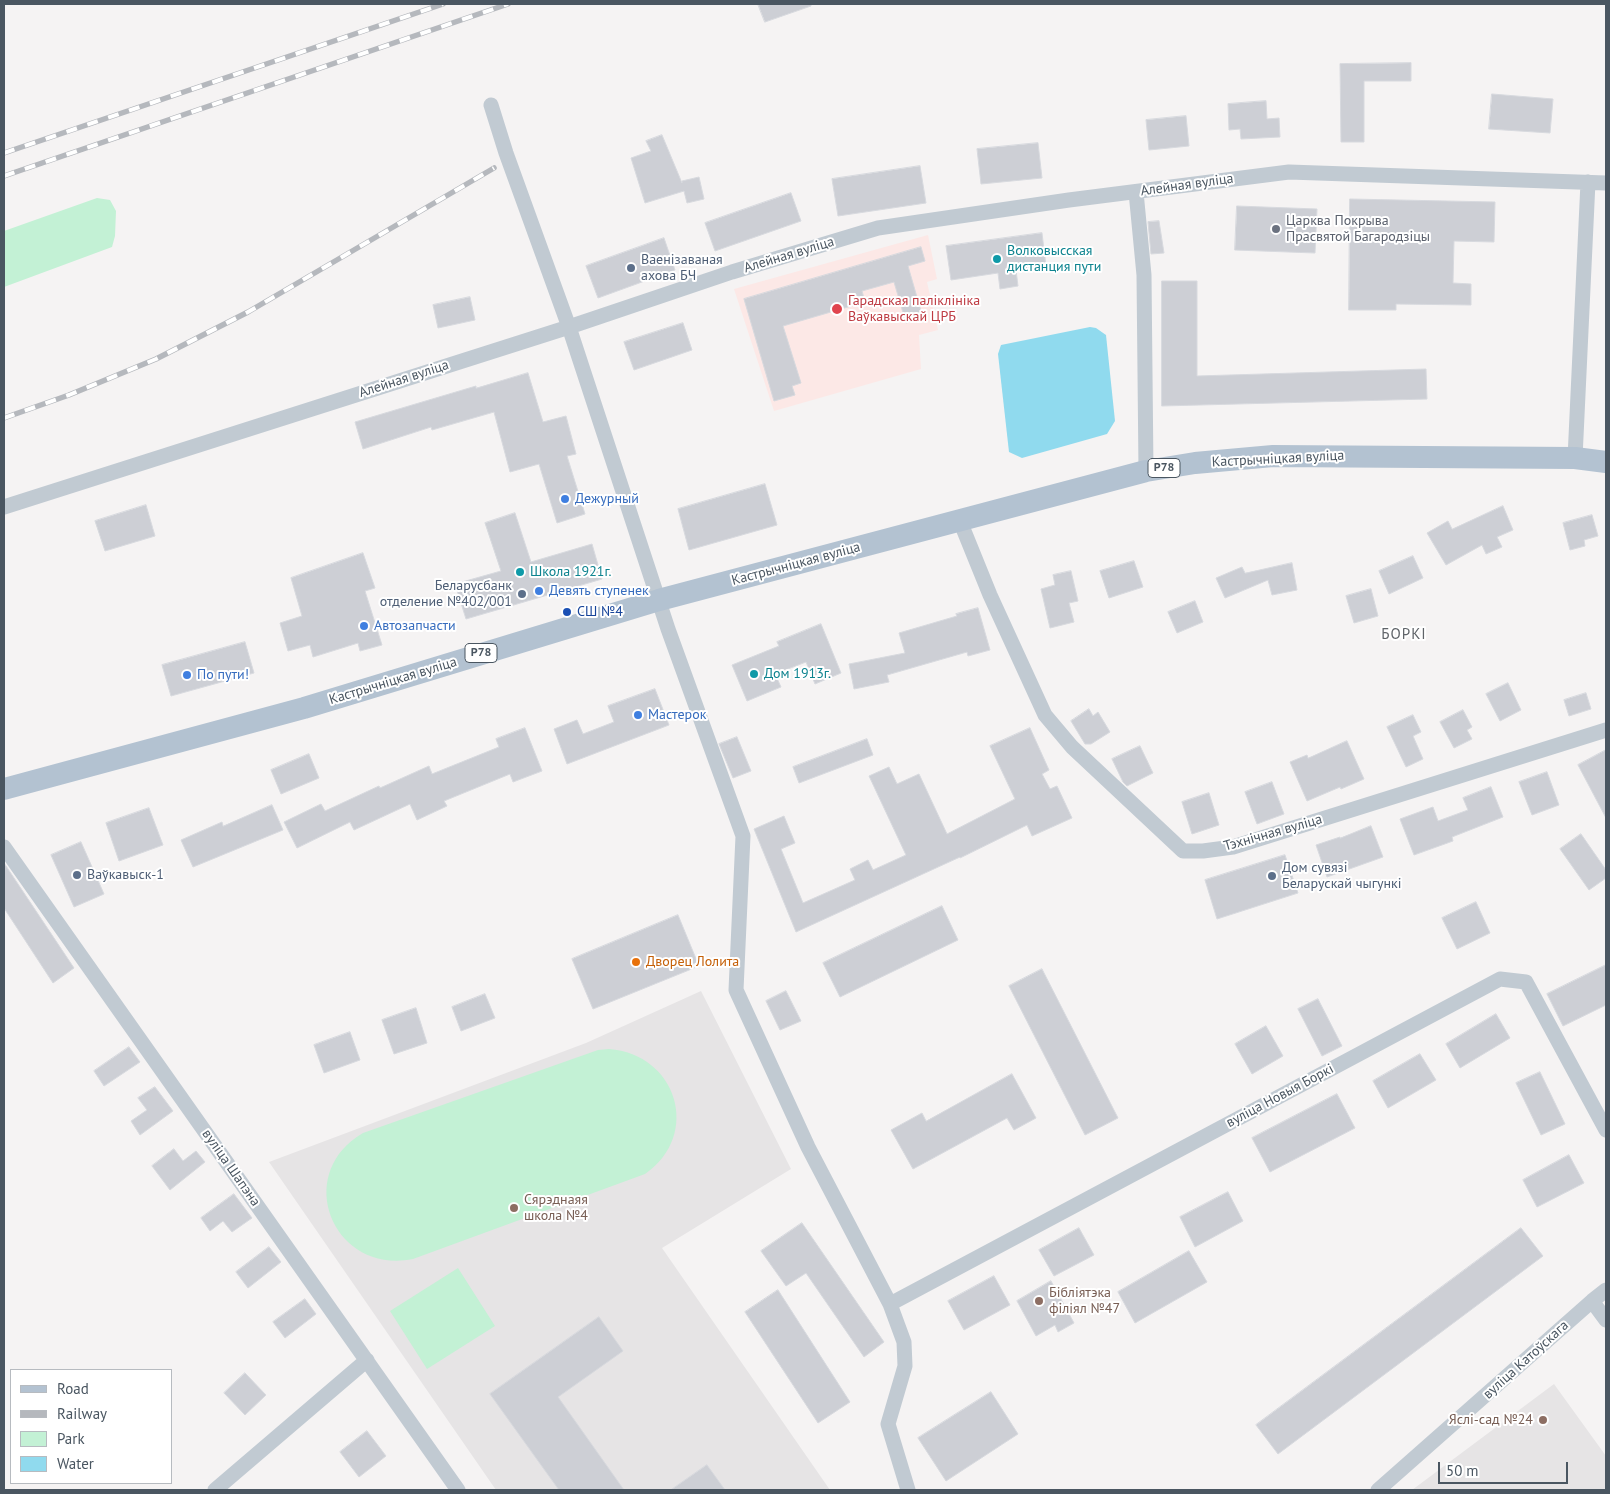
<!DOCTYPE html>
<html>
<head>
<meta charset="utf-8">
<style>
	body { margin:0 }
	#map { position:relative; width:1610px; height:1494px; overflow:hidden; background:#f5f3f3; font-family:"PT Sans",sans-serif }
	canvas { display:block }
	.frame { position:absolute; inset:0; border:5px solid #4a5661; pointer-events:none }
	.legend { position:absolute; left:10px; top:1369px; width:162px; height:115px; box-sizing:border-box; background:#fff; border:1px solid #b7bbc0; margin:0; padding:6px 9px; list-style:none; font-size:15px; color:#4a5661 }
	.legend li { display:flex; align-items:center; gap:10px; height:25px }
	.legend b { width:25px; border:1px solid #b7bbc0 }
	.scale { position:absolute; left:1438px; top:1462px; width:130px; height:22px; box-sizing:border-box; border:2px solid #4a5661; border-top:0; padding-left:6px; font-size:15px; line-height:18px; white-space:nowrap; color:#4a5661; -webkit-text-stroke:4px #fff; paint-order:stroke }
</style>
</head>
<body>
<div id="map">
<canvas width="1610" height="1494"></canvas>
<div class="frame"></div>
<ul class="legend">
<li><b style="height:6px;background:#b3c2d1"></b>Road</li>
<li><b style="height:6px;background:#b5b8bd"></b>Railway</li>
<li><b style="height:14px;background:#c3f1d5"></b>Park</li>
<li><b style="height:14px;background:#90daee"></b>Water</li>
</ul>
<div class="scale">50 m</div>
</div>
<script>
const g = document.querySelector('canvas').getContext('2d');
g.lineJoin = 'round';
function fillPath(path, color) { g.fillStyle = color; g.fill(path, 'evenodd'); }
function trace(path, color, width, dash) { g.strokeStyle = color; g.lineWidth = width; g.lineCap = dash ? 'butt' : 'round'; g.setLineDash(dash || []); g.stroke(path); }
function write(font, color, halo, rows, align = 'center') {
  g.font = font + ' "PT Sans",sans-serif'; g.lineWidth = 4; g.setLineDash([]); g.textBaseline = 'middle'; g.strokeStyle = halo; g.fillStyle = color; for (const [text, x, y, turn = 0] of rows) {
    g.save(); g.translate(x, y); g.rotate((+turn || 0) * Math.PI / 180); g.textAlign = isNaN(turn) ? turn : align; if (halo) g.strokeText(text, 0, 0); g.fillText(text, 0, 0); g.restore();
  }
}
fillPath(new Path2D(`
	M701 991 791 1169 662 1248 830 1490H496L269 1162 586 1043Z
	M1554 1384 1606 1456V1490H1412Z`), '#e6e4e5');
fillPath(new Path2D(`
	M928 235 937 279 927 282 938 330 919 335 921 369 774 411 734 289Z`), '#fce8e6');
fillPath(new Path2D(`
	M97 198 110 200 116 211 115 236 112 247 4 287V231Z
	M609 1049C677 1054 702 1135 645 1174L413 1259C333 1275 292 1174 363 1133L598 1050Z
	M458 1268 495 1326 427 1369 390 1311Z`), '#c3f1d5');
fillPath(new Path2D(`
	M1090 327 1096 328 1106 335 1115 421 1107 434 1022 458 1009 452 998 354 1001 345Z`), '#90daee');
const building = new Path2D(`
	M758 4H811V6L765 22Z
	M1411 63V81H1364V142H1341L1340 64Z
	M1492 94 1553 99 1550 133 1489 129Z
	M1266 101 1267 119 1279 118 1280 137 1241 139 1240 129 1229 130 1228 104Z
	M1186 116 1189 146 1149 150 1146 120Z
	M662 135 682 183V181L699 177 704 199 687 203 684 191 645 203 631 158 651 151 646 141Z
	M1038 143 1042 178 981 184 977 149Z
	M920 166 926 203 838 216 832 179Z
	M791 193 801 221 715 251 705 223Z
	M1350 199 1495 202 1494 242 1454 241 1453 283 1471 284V305L1396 304V310H1349Z
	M1237 206 1317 209 1315 253 1235 250Z
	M1159 221 1164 253 1151 254 1148 222Z
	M1042 233 1046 266 1016 270 1018 286 1000 289 998 273 951 280 946 246Z
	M664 238 675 270 598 298 586 266Z
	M921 247 925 261 908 266 923 318 906 323 894 282 862 291 865 302 783 326 801 383 792 386 795 395 774 401 744 299Z
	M1162 281H1197V376L1426 369 1427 399 1162 406Z
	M470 297 475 320 438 328 433 305Z
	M683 323 692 350 634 370 624 342Z
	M528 373 543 422 566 416 576 454 567 456 585 514 557 523 539 464 510 472 494 412 432 430 431 427 363 449 355 422 476 386V388Z
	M765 484 777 525 689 550 678 509Z
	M146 505 155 536 105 551 95 521Z
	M1503 506 1513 530 1497 537 1502 547 1486 554 1482 545 1446 565 1427 533 1448 521 1452 529Z
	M515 513 531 562 592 544 602 579 466 619 455 584 501 571 485 523Z
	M1592 515 1598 536 1584 540 1585 546 1570 550 1563 523Z
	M363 553 375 588 365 591 382 645 360 651 358 643 313 657 310 645 288 651 280 623 302 616 291 578Z
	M1413 556 1423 578 1389 594 1379 571Z
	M1134 561 1143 587 1109 598 1100 571Z
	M1292 563 1297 590 1272 595 1268 580 1225 598 1216 578 1242 567 1245 573Z
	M1071 571 1078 601 1069 603 1074 622 1050 628 1041 589 1055 585 1053 575Z
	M1371 589 1378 616 1354 623 1346 596Z
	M1195 601 1203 622 1177 633 1168 612Z
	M978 608 990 650 968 656 967 652 887 675 889 682 854 689 849 664 905 653 899 633 957 616 956 614Z
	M821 624 841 673 815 684 806 662 775 674 781 687 747 701 732 665 779 646 777 642Z
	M245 642 254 673 171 696 162 665Z
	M1508 683 1521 710 1500 721 1486 694Z
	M655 689 669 725 567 764 554 729 577 720 583 734 614 722 608 706Z
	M1586 693 1591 709 1569 716 1564 700Z
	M1089 709 1093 716 1098 712 1110 732 1091 744H1085L1071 721Z
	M1463 710 1472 727 1467 730 1472 739 1454 748 1440 722Z
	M1413 715 1421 732 1413 736 1423 759 1406 767 1387 727Z
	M525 728 542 771 513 782 510 774 444 801 447 806 417 820 410 804 354 830 350 822 297 848 284 822 321 804 325 811 379 786 380 788 429 766 432 774 499 747 496 739Z
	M1030 728 1049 770 1042 774 1050 789 1057 786 1072 818 1032 836 1027 825 960 858V857L796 932 754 829 784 816 795 843 781 849 803 903 855 880 850 869 868 860 873 870 906 855 869 776 889 767 897 784 919 774 947 834 1015 799 990 746Z
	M737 737 751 771 733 778 719 744Z
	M867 739 873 755 799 783 793 767Z
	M1347 741 1364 779 1341 789 1340 787 1307 801 1290 762 1307 755 1308 758Z
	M1140 746 1153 773 1127 786 1123 782 1112 759Z
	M1606 750V818L1578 765Z
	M309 754 319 778 281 794 271 770Z
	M1547 772 1559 805 1532 815 1519 782Z
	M1272 782 1284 814 1257 824 1245 792Z
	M1491 787 1503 817 1452 837 1453 841 1414 855 1400 819 1433 807 1438 821 1468 810 1463 798Z
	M1209 793 1219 825 1192 834 1182 802Z
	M272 805 283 830 193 867 181 840 222 822 223 826Z
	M149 808 163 845 119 861 106 823Z
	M1371 826 1383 857 1327 877 1316 845 1340 837V838Z
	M1581 834 1606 870V878L1589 890 1560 849Z
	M81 842 104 894 74 907 51 855Z
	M1285 855 1298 893 1217 919 1205 880Z
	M4 863 74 968 53 983 4 908Z
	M1476 902 1490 933 1457 949 1442 918Z
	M942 906 958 940 840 997 823 963Z
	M678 915 699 966 593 1009 572 959Z
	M1606 965V1005L1563 1026 1547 994Z
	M1042 969 1118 1118 1085 1135 1009 986Z
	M786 991 801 1021 780 1030 766 1001Z
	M485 994 495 1018 461 1031 452 1007Z
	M1318 999 1342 1046 1322 1056 1298 1009Z
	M416 1008 427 1043 394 1054 382 1020Z
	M1496 1014 1510 1038 1460 1068 1446 1044Z
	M1266 1026 1283 1056 1252 1074 1235 1044Z
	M350 1032 360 1060 324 1073 314 1045Z
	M129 1047 140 1062 104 1086 94 1071Z
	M1420 1054 1436 1080 1388 1108 1373 1081Z
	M1540 1072 1565 1124 1541 1135 1516 1083Z
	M1012 1074 1036 1118 1014 1130 1007 1118 913 1169 891 1130 922 1113 926 1121Z
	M155 1087 173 1111 140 1135 131 1121 147 1110 138 1098Z
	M1337 1094 1355 1128 1270 1172 1252 1138Z
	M174 1149 183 1161 196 1151 205 1162 170 1190 152 1166Z
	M1569 1155 1584 1183 1537 1207 1523 1180Z
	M1228 1192 1243 1221 1195 1247 1180 1217Z
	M234 1194 252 1218 232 1232 223 1221 210 1231 201 1218Z
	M802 1223 884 1342 864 1357 806 1273 786 1286 761 1251Z
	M1079 1228 1094 1255 1054 1276 1039 1250Z
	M1521 1228 1543 1256 1278 1454 1256 1425Z
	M269 1247 281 1262 248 1288 236 1272Z
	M1189 1251 1207 1282 1135 1323 1118 1292Z
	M994 1276 1010 1305 964 1330 948 1301Z
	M1051 1281 1074 1323 1058 1332 1055 1325 1036 1336 1017 1301Z
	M778 1290 850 1402 818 1423 745 1312Z
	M305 1299 316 1314 285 1338 273 1322Z
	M599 1317 623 1351 558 1397 624 1490H559L490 1394Z
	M245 1373 266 1395 245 1415 224 1393Z
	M991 1392 1018 1434 946 1481 918 1438Z
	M367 1431 386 1456 359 1477 340 1452Z
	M707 1465 725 1490H671Z`);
fillPath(building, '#cdcfd5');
trace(building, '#d7d9de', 1);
trace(new Path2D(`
	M491 105 506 153 569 327 668 629 743 836 736 990 808 1147 890 1304 904 1342 905 1366 888 1424 908 1490
	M1136 192 1144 275 1146 471
	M1575 458 1588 182
	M4 507 569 327 732 272 878 228 1069 200 1289 172 1606 183
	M960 521 990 595 1045 715 1072 747 1183 851H1203L1233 847 1606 730
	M4 847 458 1490
	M1592 1301 1606 1320
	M890 1304 1500 979 1526 982 1606 1130
	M215 1490 367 1360
	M1378 1490 1592 1301 1606 1290`), '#c1cad2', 15);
trace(new Path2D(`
	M4 789 304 708 659 600 1146 471 1195 463 1273 456 1575 458 1606 462`), '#b3c2d1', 22);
const rail = new Path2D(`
	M4 153 443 4
	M4 176 508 4
	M4 418 69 395 156 359 248 312 494 168`);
trace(rail, '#b5b8bd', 5.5);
trace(rail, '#fff', 4, [11]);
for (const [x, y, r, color] of [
	[1276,229,5,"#6b7280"],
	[997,259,5,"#0f9aa8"],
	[631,268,5,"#5c6f8a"],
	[837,309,6,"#e0444e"],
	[565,499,5,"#3f7fe0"],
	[520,572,5,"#0f9aa8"],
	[539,591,5,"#3f7fe0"],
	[522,594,5,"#5c6f8a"],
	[567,612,5,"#1a4fb4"],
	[364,626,5,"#3f7fe0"],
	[754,674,5,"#0f9aa8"],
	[187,675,5,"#3f7fe0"],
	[638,715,5,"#3f7fe0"],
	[77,875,5,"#5c6f8a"],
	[1272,876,5,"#5c6f8a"],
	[636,962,5,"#e8710a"],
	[514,1208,5,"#8d6e63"],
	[1039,1301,5,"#8d6e63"],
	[1543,1420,5,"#8d6e63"]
]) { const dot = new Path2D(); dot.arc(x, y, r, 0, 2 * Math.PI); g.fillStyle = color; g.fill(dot); trace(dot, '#fff', 2); }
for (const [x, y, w] of [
	[1164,468,32],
	[481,653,32]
]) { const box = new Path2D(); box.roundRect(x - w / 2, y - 9.5, w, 19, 4); g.fillStyle = '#fff'; g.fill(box); trace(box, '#4a5661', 1); }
write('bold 12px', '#4a5661', null, [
	["Р78",1164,468],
	["Р78",481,653]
]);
write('14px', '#4a5661', '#fff', [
	["Алейная вуліца",1187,185,-8],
	["Алейная вуліца",789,255,-17],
	["Алейная вуліца",404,379,-18],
	["Кастрычніцкая вуліца",1278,459,-3],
	["Кастрычніцкая вуліца",796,564,-15],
	["Кастрычніцкая вуліца",393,681,-17],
	["Тэхнічная вуліца",1273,833,-16],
	["вуліца Новыя Боркі",1280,1096,-28],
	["вуліца Шапэна",231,1168,55],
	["вуліца Катоўскага",1526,1360,-42]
]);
write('14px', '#5b616d', '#fff', [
	["Царква Покрыва",1286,221],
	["Прасвятой Багародзіцы",1286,237]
], 'left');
write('14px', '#0d838f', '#fff', [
	["Волковысская",1007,251],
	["дистанция пути",1007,267],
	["Школа 1921г.",530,572],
	["Дом 1913г.",764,674]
], 'left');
write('14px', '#4e5e75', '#fff', [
	["Ваенізаваная",641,260],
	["ахова БЧ",641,276],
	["Беларусбанк",512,586,"right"],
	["отделение №402/001",512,602,"right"],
	["Дом сувязі",1282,868],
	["Беларускай чыгункі",1282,884],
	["Ваўкавыск-1",87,875]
], 'left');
write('14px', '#be3a42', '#fff', [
	["Гарадская паліклініка",848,301],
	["Ваўкавыскай ЦРБ",848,317]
], 'left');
write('14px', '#366cbe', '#fff', [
	["Дежурный",575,499],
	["Девять ступенек",549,591],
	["Автозапчасти",374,626],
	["По пути!",197,675],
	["Мастерок",648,715]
], 'left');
write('14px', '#164399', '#fff', [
	["СШ №4",577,612]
], 'left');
write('14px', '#c56008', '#fff', [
	["Дворец Лолита",646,962]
], 'left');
write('14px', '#785e54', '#fff', [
	["Сярэднаяя",524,1200],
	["школа №4",524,1216],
	["Бібліятэка",1049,1293],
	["філіял №47",1049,1309],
	["Яслі-сад №24",1533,1420,"right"]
], 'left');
g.letterSpacing = '1px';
write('15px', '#5f6368', '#fff', [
	["БОРКІ",1404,635]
]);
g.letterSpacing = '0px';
</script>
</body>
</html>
